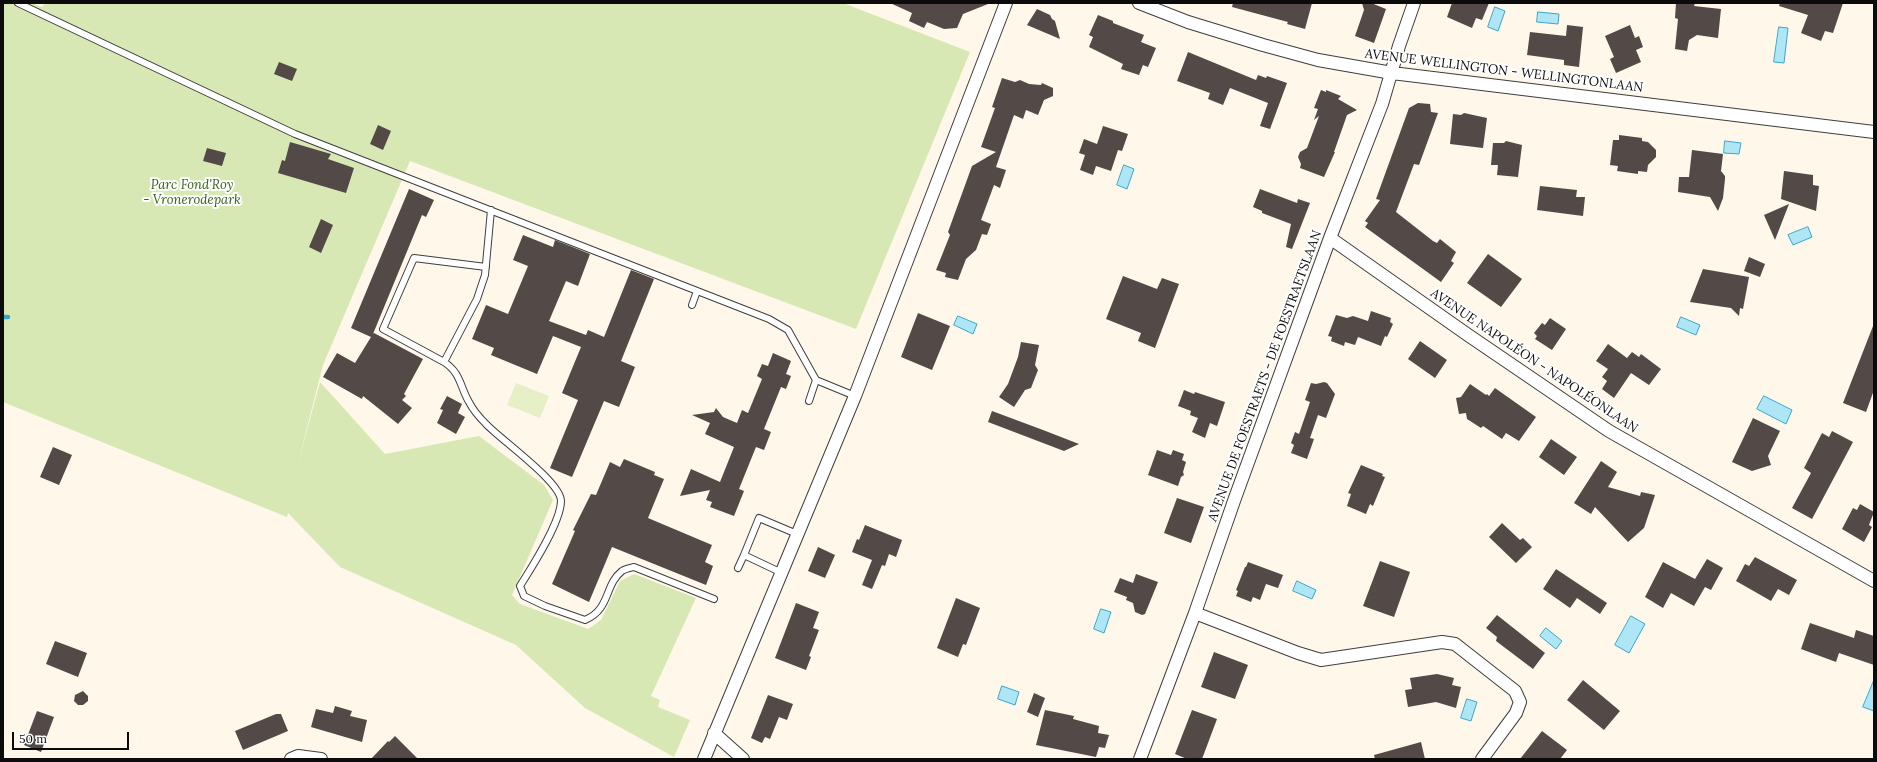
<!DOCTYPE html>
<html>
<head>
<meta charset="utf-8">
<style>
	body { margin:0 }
	#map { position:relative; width:1877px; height:762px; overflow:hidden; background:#fff7e9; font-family:Lora,serif }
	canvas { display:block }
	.frame { position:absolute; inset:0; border:4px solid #0b0b0b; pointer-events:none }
	.scale { position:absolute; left:12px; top:732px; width:117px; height:18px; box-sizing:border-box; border:2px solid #0b0b0b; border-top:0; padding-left:5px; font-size:12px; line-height:14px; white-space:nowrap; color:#0b0b0b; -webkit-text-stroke:3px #fff; paint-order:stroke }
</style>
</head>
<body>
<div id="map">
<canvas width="1877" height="762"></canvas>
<div class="frame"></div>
<div class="scale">50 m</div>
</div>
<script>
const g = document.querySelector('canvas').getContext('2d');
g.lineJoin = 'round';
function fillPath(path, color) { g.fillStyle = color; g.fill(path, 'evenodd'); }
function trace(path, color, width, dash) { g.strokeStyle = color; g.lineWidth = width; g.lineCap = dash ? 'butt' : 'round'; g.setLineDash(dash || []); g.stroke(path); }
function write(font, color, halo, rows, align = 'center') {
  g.font = font + ' Lora,serif'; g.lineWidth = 4; g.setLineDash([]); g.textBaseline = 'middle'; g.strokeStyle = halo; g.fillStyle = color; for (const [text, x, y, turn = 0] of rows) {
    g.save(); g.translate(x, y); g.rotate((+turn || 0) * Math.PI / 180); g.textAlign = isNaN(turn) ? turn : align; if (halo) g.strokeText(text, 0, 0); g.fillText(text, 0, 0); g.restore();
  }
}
fillPath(new Path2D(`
	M3 3H32L42 7 45 3H843L970 52 856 329 410 161 323 365 297 467 320 382 385 454 479 436 544 485 553 500 512 595 520 604 588 629 601 620 620 581 634 574 696 598 651 696 660 700 658 707 690 720 674 757 585 708 516 645 340 567 288 513 287 517 3 402Z`), '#d7e8b4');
fillPath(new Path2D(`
	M516 383 549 396 540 418 507 405Z`), '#e7efc6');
const water = new Path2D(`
	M1495 7 1505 11 1498 31 1488 27Z
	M1538 12 1559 14 1558 24 1537 22Z
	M1779 27 1788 28 1784 63 1774 62Z
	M1725 141 1741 143 1739 154 1724 153Z
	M1124 165 1134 169 1127 189 1117 185Z
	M1808 227 1812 237 1793 245 1788 235Z
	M958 316 977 324 973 334 954 325Z
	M1681 317 1700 325 1696 335 1677 327Z
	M1764 396 1792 410 1786 424 1757 409Z
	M1297 581 1316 590 1312 599 1293 591Z
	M1101 609 1111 612 1104 633 1094 629Z
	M1631 616 1645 624 1629 653 1615 645Z
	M1546 628 1562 641 1556 649 1540 636Z
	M1874 680V711L1863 707Z
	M1002 686 1019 692 1015 705 998 699Z
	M1467 699 1477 702 1471 721 1461 718Z`);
fillPath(water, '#afe6f5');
trace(water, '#37a8cb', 1);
trace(new Path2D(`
	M3 317H8`), '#37a8cb', 4.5);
fillPath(new Path2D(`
	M890 3H988V4L963 14 957 28 944 29 927 22 924 28 909 21 912 13Z
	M1233 3H1312L1305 29 1287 24 1288 22 1232 7Z
	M1362 3H1371L1386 9 1374 43 1355 36 1364 10Z
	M1452 3H1489L1482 20 1476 18 1472 28 1447 17Z
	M1676 3H1695L1694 6 1721 9 1718 38 1697 35 1689 40 1687 51 1675 49 1678 19 1675 18Z
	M1780 3H1843L1833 33 1825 31 1821 41 1801 33 1808 15 1779 6Z
	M1037 9 1050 15 1052 19 1055 21 1060 39 1027 25Z
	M1098 15 1113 21V23L1144 35 1141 42 1156 48 1148 67 1143 65 1139 75 1121 69 1123 64 1089 47 1093 37 1089 35Z
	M1567 25 1583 27 1579 67 1564 65V60L1527 55 1530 32 1566 36Z
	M1630 25 1635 38 1639 36 1643 47 1636 50 1641 62 1616 73 1610 59 1614 57 1605 36Z
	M1188 52 1256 80 1258 75 1266 78 1267 76 1287 83 1270 129 1260 126 1268 103 1230 88 1223 105 1208 99 1210 93 1177 81Z
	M279 62 297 69 292 81 274 74Z
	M1002 78 1015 82 1020 80 1029 84 1041 85 1042 83 1053 88V96L1044 100 1038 115 1026 110 1023 119 1014 115 996 167 1006 170 1000 188 994 185 981 220 991 224 987 235 982 234 976 250 966 259 958 280 945 277 946 273 936 270 950 235 948 232 972 166 996 152 981 147 995 108 992 107Z
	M1321 90 1326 92V90L1341 96 1338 99 1357 110 1347 115 1334 152H1335L1324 177 1300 168 1301 164 1298 157 1300 152 1307 148 1319 116 1314 120 1318 109 1314 108Z
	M1418 103 1430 104 1431 112 1438 113 1419 165 1414 164 1396 212 1433 241 1437 243 1440 239 1456 252 1451 261 1454 263 1441 282 1365 227 1368 223 1365 221 1380 200 1376 199 1409 108Z
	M1464 113 1487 118 1483 148 1450 144 1453 114 1461 115Z
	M378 125 391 131 383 150 370 144Z
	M1103 126 1128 134 1122 151 1118 150 1111 171 1096 166 1093 175 1080 170 1085 155 1079 153 1084 139 1097 144Z
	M1619 135 1642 138V141L1648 142 1656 150V157L1648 165 1647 172 1638 171V174L1617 171 1618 166 1610 165 1613 140H1619Z
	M1506 141 1522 145 1518 177 1497 175 1498 165H1491L1493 143H1504Z
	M290 142 331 154 328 159 354 168 346 193 278 173 282 160 285 161Z
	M207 148 226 153 222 166 203 161Z
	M1692 150 1723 154 1721 171 1725 176V179L1723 198 1718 211 1710 197 1678 192 1679 177H1689Z
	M1784 171 1813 175V185L1819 186 1816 211 1781 199Z
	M1540 186 1577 190 1576 197H1585L1583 216 1537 210Z
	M409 189 434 200 426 217 422 215 373 334 374 333 423 359 404 394 406 396 402 400 412 408 398 424 363 396 362 399 323 377 337 353 355 363 371 337 351 328Z
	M1260 189 1297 203 1298 199 1310 203 1292 249 1286 247 1291 224 1262 213V211L1253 207Z
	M1789 204 1775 240 1764 215Z
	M321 219 333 225 321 253 309 247Z
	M523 235 553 247 555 240 590 254 578 286 566 281 549 321 586 335 588 330 604 337 631 270 654 279 621 361 635 367 619 407 604 401 572 477 550 468 578 400 562 393 581 347 553 336 537 374 491 355 494 348 472 339 486 305 508 314 528 266 513 260Z
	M1488 254 1522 279 1501 307 1467 283Z
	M1749 257 1765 264 1760 277 1744 271Z
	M1703 269 1749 277 1743 309 1740 308 1739 316 1731 308 1690 302Z
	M1123 276 1157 289 1162 278 1179 284 1155 348 1138 341 1141 333 1106 319Z
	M1371 311 1391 318 1390 322 1393 324 1387 337 1385 336 1381 346 1358 337 1355 345 1345 342 1344 346 1331 341 1332 337 1328 336 1336 315 1347 318 1353 316 1368 321Z
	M918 313 950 326 932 370 901 357Z
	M1550 318 1566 329 1552 350 1535 339 1537 336 1534 333 1542 323 1545 325Z
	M1873 326 1874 390 1866 412 1843 403Z
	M1420 341 1447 360 1435 378 1408 359Z
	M1021 342 1039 345 1035 365 1038 370 1031 388 1025 390 1014 407 999 397 1008 384 1018 357Z
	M1608 344 1627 358 1632 352 1639 357 1641 354 1661 369 1649 385 1631 373 1614 398 1602 389 1607 381 1602 377 1608 369 1596 361Z
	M773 353 791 361 786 374 791 376 786 389 781 387 764 429 771 432 764 450 756 447 739 489 744 491 734 516 710 507 712 502 706 500 710 490 680 496 691 469 720 482 734 447 705 434 710 423 692 415 714 412 716 408 723 417 737 423 742 410 748 413 762 379 757 376 762 364 768 366Z
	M1324 382 1327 383 1335 394 1326 418 1318 415 1310 438 1314 439 1307 459 1291 453 1294 445 1291 443 1295 432 1299 434 1310 402 1305 400 1311 383 1316 384Z
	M1470 384 1486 395 1487 394 1489 396 1495 388 1536 417 1519 441 1506 433 1502 439 1483 426 1481 428 1467 419 1466 413 1459 414 1456 398 1461 397Z
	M1184 390 1194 394 1195 392 1225 402 1217 426 1210 423 1205 438 1192 432 1198 418 1190 415 1191 411 1178 406Z
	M447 396 462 404 458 413 465 417 456 434 437 423 443 410 440 409Z
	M992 411 1043 430 1079 444 1064 451 988 422Z
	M1753 418 1780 431 1768 456 1771 465 1752 471 1732 462Z
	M1832 431 1853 442 1812 519 1792 508 1811 473 1804 468 1822 433 1829 437Z
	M1551 439 1577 457 1564 475 1539 457Z
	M53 447 72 455 59 485 40 477Z
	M1157 450 1171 455 1173 450 1184 454 1182 460 1186 462 1183 472 1184 475 1181 477 1178 486 1148 475Z
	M624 459 655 472 654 475 664 479 648 518 712 545 705 562 713 566 706 585 612 547 589 602 552 584 575 531 573 530 591 494 596 495 610 462 620 467Z
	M1601 461 1617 472 1608 487 1640 496 1641 492 1655 495 1644 528 1628 542 1595 507 1591 514 1574 503Z
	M1361 465 1383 474 1382 476 1385 477 1373 506 1370 504 1366 514 1347 506 1351 494 1348 493Z
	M1177 498 1204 507 1191 543 1164 533Z
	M1860 504 1874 512 1869 525 1872 527 1864 542 1842 529 1853 508 1857 510Z
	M1502 523 1520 540 1523 538 1532 547 1516 563 1489 537Z
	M865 525 902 540 896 557 889 554 885 566 882 565 872 589 862 585 872 560 852 552 857 539 859 540Z
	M818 547 835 555 825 578 808 571Z
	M1755 557 1797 580 1789 595 1778 589 1771 601 1736 581 1745 564 1749 566Z
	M1707 559 1723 568 1711 590 1705 587 1694 606 1671 593 1663 608 1645 597 1663 562 1695 579Z
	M1380 561 1410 572 1394 617 1363 606Z
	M1248 562 1283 575 1278 588 1266 584 1260 600 1253 597 1251 602 1236 596 1238 591 1236 590 1245 567H1246Z
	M1556 569 1607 603 1600 614 1577 598 1570 608 1543 589Z
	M1136 574 1158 582 1145 614 1142 615 1135 612 1133 603 1126 600 1127 597 1114 592 1120 578 1133 583Z
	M956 598 980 608 966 645 963 644 958 657 937 648Z
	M796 603 819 612 813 628 819 630 809 656 811 657 806 670 775 658Z
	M1497 615 1545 653 1533 669 1496 641 1497 637 1486 628Z
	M1810 623 1854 638 1856 630 1874 636V665L1839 653 1836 662 1801 649Z
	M55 641 87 653 78 677 46 664Z
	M1214 652 1248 665 1235 699 1201 687Z
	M1437 674 1454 678 1452 685 1461 687 1456 708 1436 702 1408 707 1405 690 1412 689 1410 678Z
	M1583 680 1620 711 1604 730 1567 700Z
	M83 691 88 696V701L83 705H78L74 701 75 695Z
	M1034 693 1045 698 1038 717 1027 712Z
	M768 695 793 704 787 720 779 717 770 739 765 737 762 743 751 738Z
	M335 706 352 711 350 716 367 720 362 742 311 727 316 709 333 713Z
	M1045 710 1074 716 1073 719 1099 726 1098 733 1109 735 1105 748 1099 747 1096 757 1036 745Z
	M1192 710 1217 719 1202 759H1187L1175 754Z
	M37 711 54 717 41 752 24 745Z
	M276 714H281L288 731 243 750 235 731Z
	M1542 731 1567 750 1560 759H1520Z
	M395 736 418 759H371L388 741 389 742Z
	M1421 742 1425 759H1375L1374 755Z`), '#534a48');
const service = new Path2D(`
	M18 3 295 134 769 319 788 330 816 380 855 396
	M491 210 485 275 477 299 444 362C461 373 460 387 469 402 473 410 480 418 486 424 501 440 561 482 561 501 561 522 532 567 520 586L524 596 545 606 585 620C611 609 604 585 622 571 625 569 630 568 634 567L714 599
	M692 305 697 291
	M444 362 383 329 414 258 486 267
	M809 401 816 380
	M738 568 744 555
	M782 573 744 555 759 518 797 534`);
const minor = new Path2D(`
	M1139 3 1188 22 1263 45 1318 60 1392 73 1874 132
	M1330 238 1468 335 1609 431 1874 581
	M1195 613 1298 653 1321 660 1442 642 1455 644 1515 691 1520 702 1516 713 1482 759
	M714 733 743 759
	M291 759 298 756 321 759
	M704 759 855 396 1006 3
	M1140 759 1195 613 1235 498 1330 238 1382 104 1399 46 1414 3`);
trace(service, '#3e3e3e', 8);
trace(minor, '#3e3e3e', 14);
trace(service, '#fff', 6);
trace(minor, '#fff', 12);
write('13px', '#0b0b0b', '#fff', [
	["AVENUE WELLINGTON - WELLINGTONLAAN",1504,71,7],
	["AVENUE NAPOLÉON - NAPOLÉONLAAN",1534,361,34],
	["AVENUE DE FOESTRAETS - DE FOESTRAETSLAAN",1265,376,-70]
]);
write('italic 13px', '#36611d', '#fff', [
	["Parc Fond'Roy",192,185],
	["- Vronerodepark",192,200]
]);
</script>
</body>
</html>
